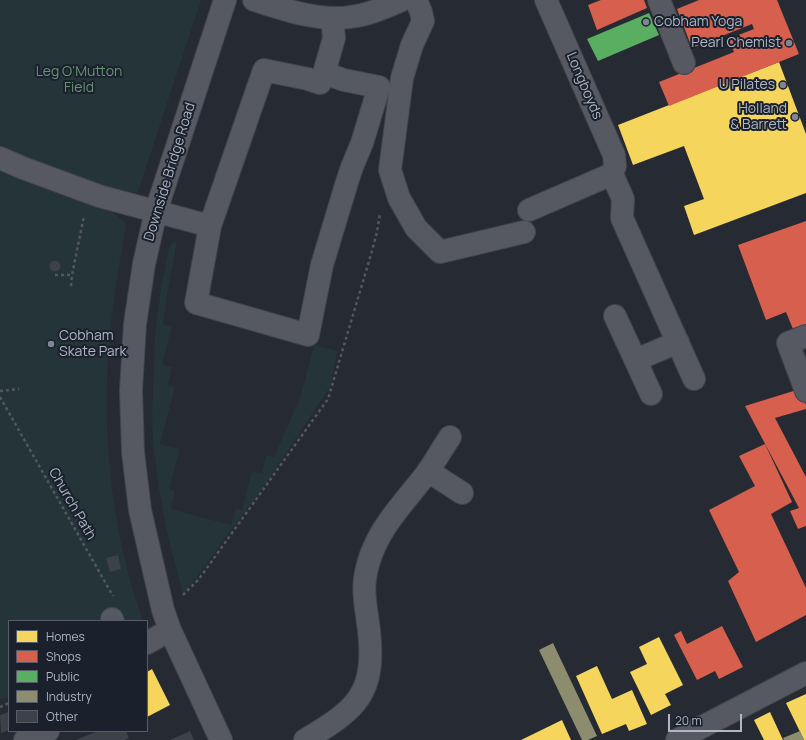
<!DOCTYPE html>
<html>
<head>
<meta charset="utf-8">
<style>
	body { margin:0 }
	#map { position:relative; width:806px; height:740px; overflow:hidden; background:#262a32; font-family:Manrope,sans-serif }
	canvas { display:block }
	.legend { position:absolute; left:8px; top:620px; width:140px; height:112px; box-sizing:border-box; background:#1a202c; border:1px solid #565c69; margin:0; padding:5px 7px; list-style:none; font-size:12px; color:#afb6c4 }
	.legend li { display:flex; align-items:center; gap:8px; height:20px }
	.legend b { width:20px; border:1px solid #565c69 }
	.scale { position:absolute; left:668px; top:714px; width:74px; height:18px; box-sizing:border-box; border:2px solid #afb6c4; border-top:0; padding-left:5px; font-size:12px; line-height:14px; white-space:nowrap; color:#afb6c4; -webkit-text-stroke:3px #1a202c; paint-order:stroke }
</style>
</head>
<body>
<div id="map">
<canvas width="806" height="740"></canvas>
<ul class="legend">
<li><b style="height:11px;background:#f6d55c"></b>Homes</li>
<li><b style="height:11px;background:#d6604d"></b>Shops</li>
<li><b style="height:11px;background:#5aae61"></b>Public</li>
<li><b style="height:11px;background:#8c8c6e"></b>Industry</li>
<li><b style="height:11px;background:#3d4148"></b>Other</li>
</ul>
<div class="scale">20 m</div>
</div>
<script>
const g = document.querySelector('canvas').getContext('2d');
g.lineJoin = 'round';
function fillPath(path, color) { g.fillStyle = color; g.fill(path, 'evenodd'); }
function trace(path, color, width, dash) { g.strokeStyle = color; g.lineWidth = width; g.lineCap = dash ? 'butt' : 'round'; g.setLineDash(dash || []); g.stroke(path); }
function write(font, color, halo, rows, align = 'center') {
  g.font = font + ' Manrope,sans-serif'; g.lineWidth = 4; g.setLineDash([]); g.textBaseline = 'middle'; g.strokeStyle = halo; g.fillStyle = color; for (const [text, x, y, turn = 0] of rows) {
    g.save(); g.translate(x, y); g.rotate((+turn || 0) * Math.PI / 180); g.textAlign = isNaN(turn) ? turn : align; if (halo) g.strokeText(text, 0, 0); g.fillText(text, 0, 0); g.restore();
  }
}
fillPath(new Path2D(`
	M0 0H201L138 192 116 193 111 211 126 223C121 257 114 291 111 325 100 424 110 527 143 621H9V697L0 700Z
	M173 242H177L167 295 163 324 172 326 162 364 172 367 168 385 175 387 160 444 180 449 169 489 175 491 171 509 231 525 236 508 242 510 252 471 262 473 266 455 274 457 300 398 314 345 338 351 330 387 266 483 183 595 168 537 159 490 153 444 152 415 155 336 160 294 169 247Z`), '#243438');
fillPath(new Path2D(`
	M779 62 806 134V193L694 235 684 206 704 199 684 146 633 165 618 125Z
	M659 637 683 685 665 694 671 705 651 715 630 672 647 664 639 647Z
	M597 666 612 699 632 690 647 724 629 731 626 724 602 734 576 676Z
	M152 669 170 705 147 717V672Z
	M806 694V740H804L786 703Z
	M770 712 783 740H764L754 720Z
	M562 720 571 740H521Z`), '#f6d55c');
fillPath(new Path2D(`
	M601 0H644L647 8 597 30 588 5Z
	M699 0H777L799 54 669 106 659 82 734 52 728 39 754 29 752 24 692 48 677 9Z
	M806 221V329L795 334 786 312 766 320 738 245Z
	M800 389 806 405V409L775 418 806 477V526L798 529 790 511 799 508 745 406Z
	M765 444 792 502 771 514 806 588V615L756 642 728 581 739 572 709 510 755 486 739 456Z
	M722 626 743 667 719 679 715 671 697 680 674 635 681 631 687 644Z`), '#d6604d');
fillPath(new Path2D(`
	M649 13 659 35 598 61 587 39Z`), '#5aae61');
fillPath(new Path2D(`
	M553 643 597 736 588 740H582L539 650Z
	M800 731 804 740H784L783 738Z`), '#8c8c6e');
fillPath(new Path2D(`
	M49.5 266a5.5 5.5 0 1 1 11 0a5.5 5.5 0 1 1-11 0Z
	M118 555 121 569 110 572 106 558Z
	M9 712V730L1 733 0 715Z
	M98 731H126L129 738 125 740H76Z
	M190 731 194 740H170Z`), '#3d4148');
const minor = new Path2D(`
	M254 0C283 9 319 22 350 17 368 15 386 7 402 0
	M416 0 421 12 423 21 412 45 402 78 390 170 399 198 416 228 440 252 524 232
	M546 0 614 155 615 166 612 174 623 199 622 218 694 379
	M659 0 684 63
	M320 83 308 79 264 70 210 226 196 303 308 335 322 265 347 182 352 167 362 143 379 87 344 80 324 73 334 38 332 18
	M0 158 23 168 99 196 210 226
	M529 210 612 174
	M615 316 651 394
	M806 336 788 343 806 391
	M636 360 678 342
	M428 471 462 493
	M112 619 113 621
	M147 643 170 630
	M25 740 48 731
	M221 740 170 630 163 610 140 510 133 452 131 390 135 324 144 264 156 211 225 0
	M305 740C357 709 376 694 369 630 365 600 360 585 371 555 382 524 407 499 427 473 435 461 442 449 450 437
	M677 740 806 673`);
trace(minor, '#42454b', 24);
trace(new Path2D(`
	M55 275H72
	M71 286 72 275 84 216
	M0 391 19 389
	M0 397 113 596
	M183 595 199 579 328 399 372 251 377 232 380 213
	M0 707 9 703`), '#53585e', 2.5, [3, 3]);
trace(minor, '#565961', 22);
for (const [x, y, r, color] of [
	[646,22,4,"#7f8591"],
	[789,43,4,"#7f8591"],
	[783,85,4,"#7f8591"],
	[795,117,4,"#7f8591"],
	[51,344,4,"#7f8591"]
]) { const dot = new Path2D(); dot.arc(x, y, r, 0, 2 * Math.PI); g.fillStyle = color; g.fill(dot); trace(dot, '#1a202c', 1.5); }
write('14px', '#afb6c4', '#1a202c', [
	["Cobham Yoga",654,22,"left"],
	["Pearl Chemist",781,43],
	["U Pilates",775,85],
	["Holland",787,109],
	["& Barrett",787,125],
	["Cobham",59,336,"left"],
	["Skate Park",59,352,"left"]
], 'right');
write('14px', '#689475', '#1a202c', [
	["Leg O'Mutton",79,72],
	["Field",79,88]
]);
write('14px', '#afb6c4', '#1a202c', [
	["Longboyds",584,86,67],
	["Downside Bridge Road",170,172,-73],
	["Church Path",72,504,60]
]);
</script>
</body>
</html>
